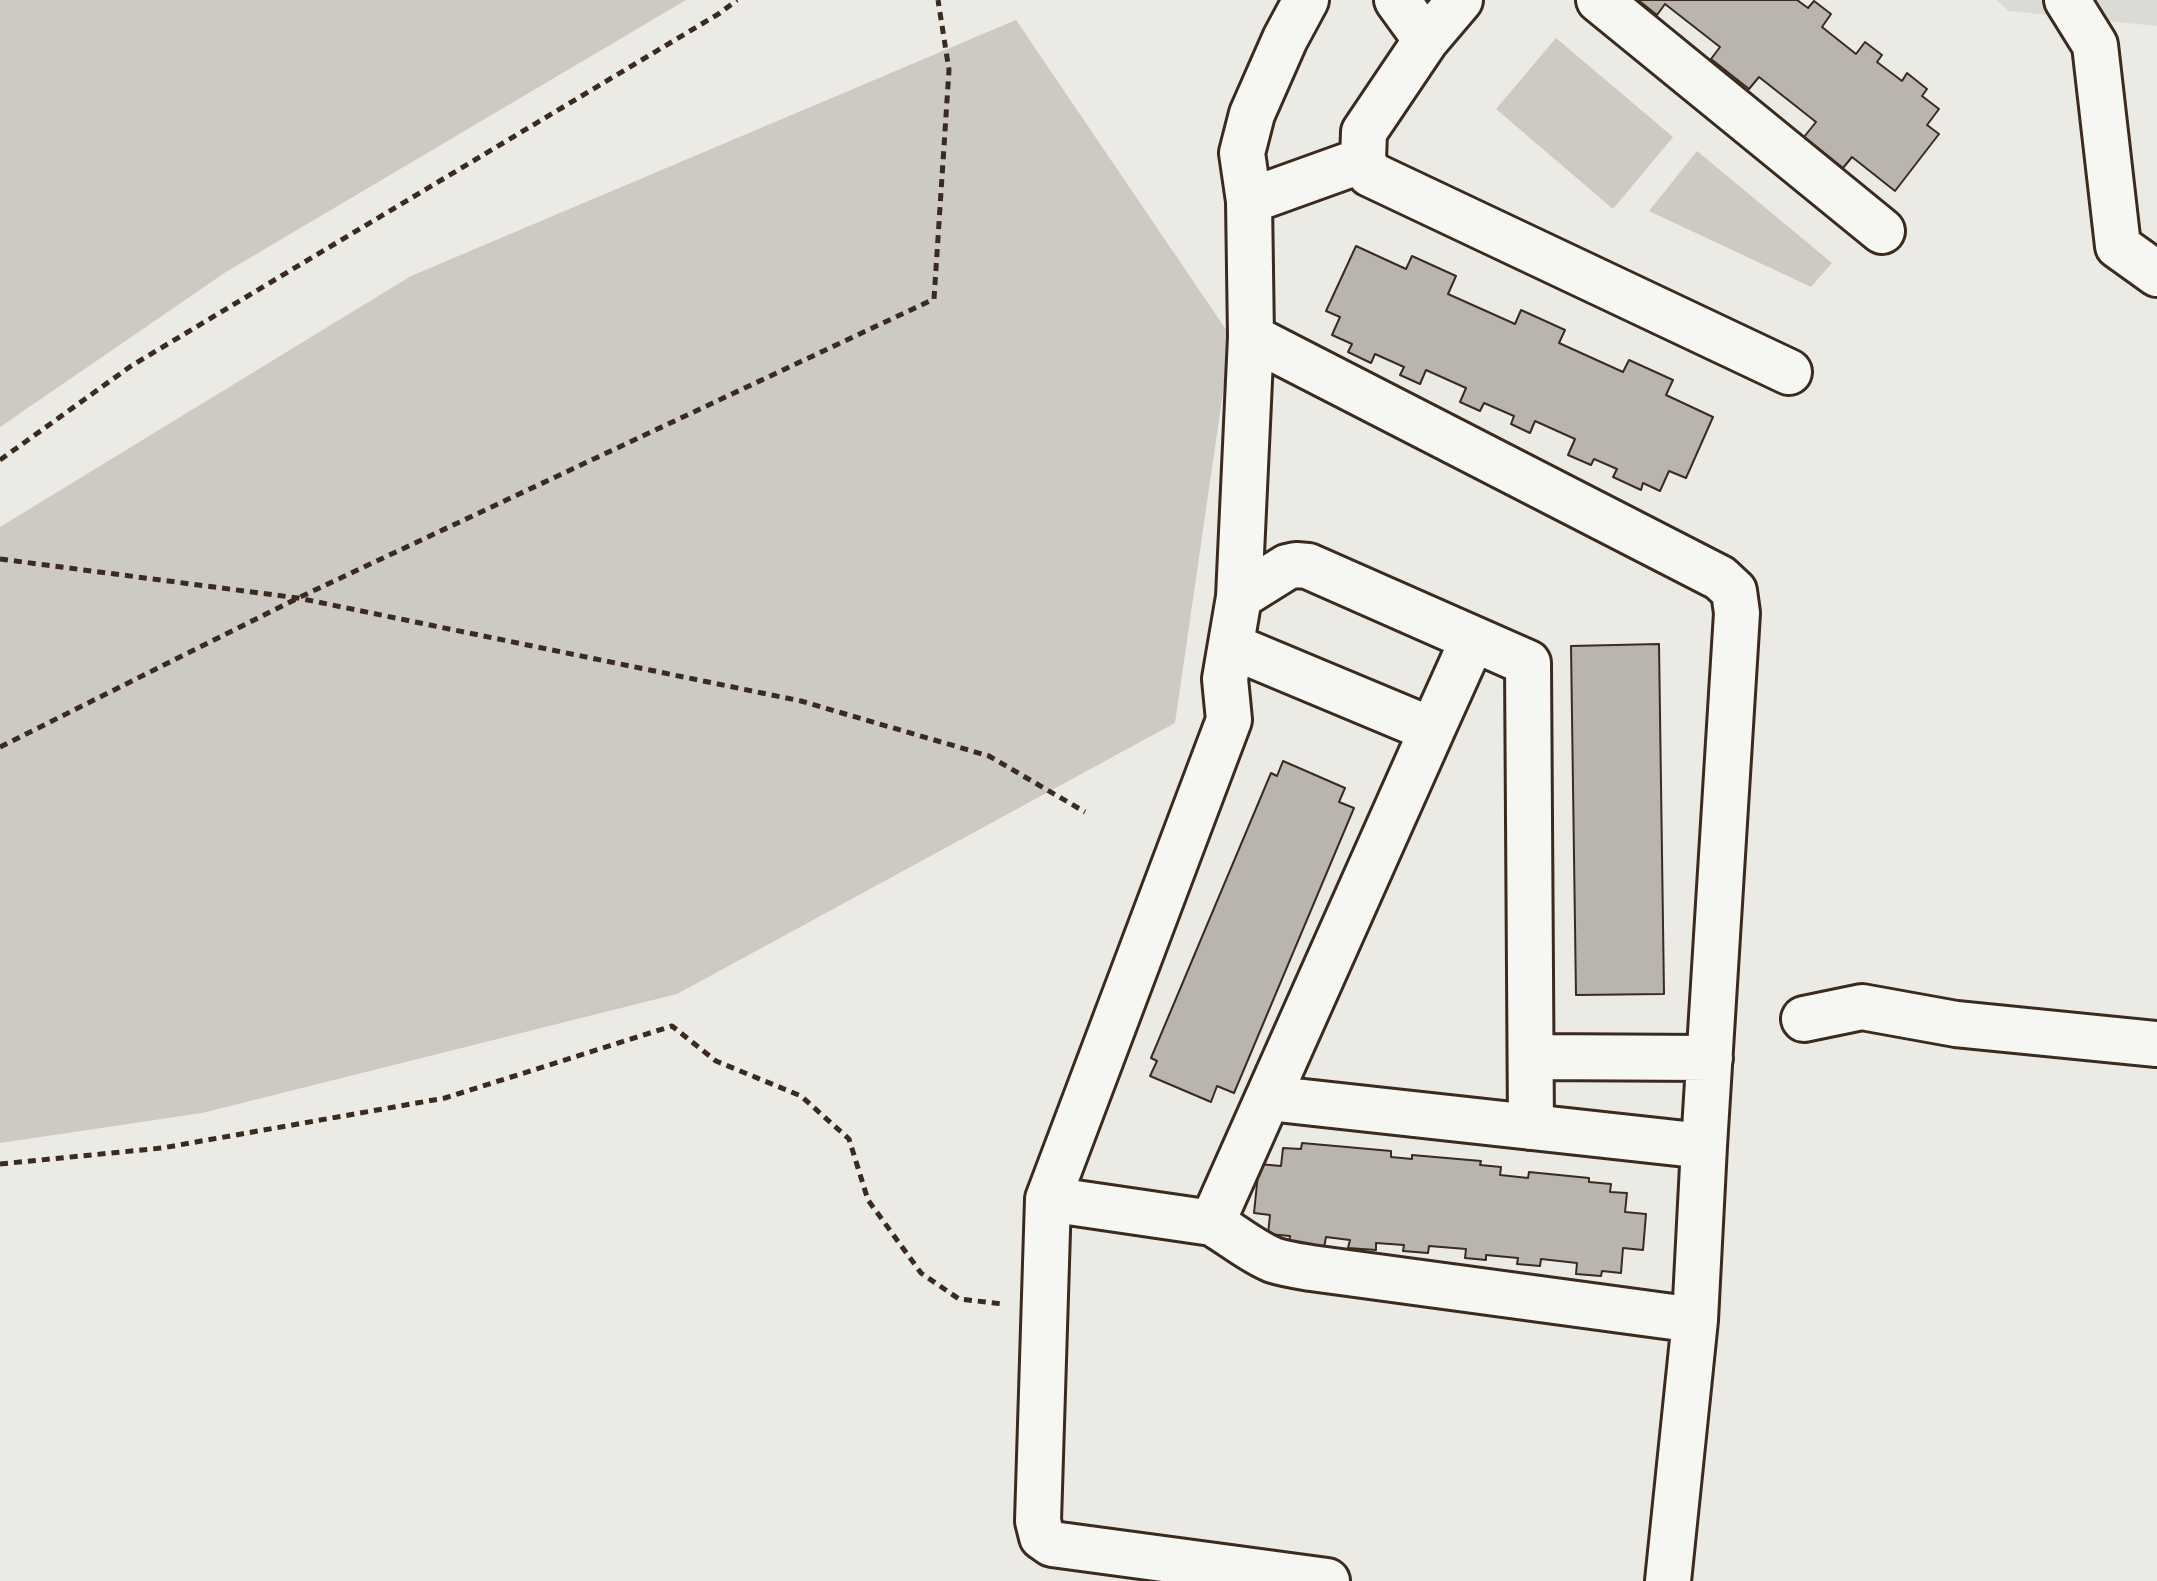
<!DOCTYPE html>
<html>
<head>
<meta charset="utf-8">
<style>
	body { margin:0 }
	canvas { display:block; background:#ebeae5 }
</style>
</head>
<body>
<canvas width="2157" height="1581"></canvas>
<script>
const g = document.querySelector('canvas').getContext('2d');
g.lineJoin = 'round';
function fillPath(path, color) { g.fillStyle = color; g.fill(path, 'evenodd'); }
function trace(path, color, width, dash) { g.strokeStyle = color; g.lineWidth = width; g.lineCap = dash ? 'butt' : 'round'; g.setLineDash(dash || []); g.stroke(path); }
fillPath(new Path2D(`
	M1996 0H2157V26L2009 11Z`), '#dcdad4');
fillPath(new Path2D(`
	M0 0H686L226 272 0 427Z
	M1016 20 1231 337 1175 723 677 994 202 1113 0 1143V527L411 276Z
	M1556 38 1673 137 1613 209 1496 109Z
	M1697 151 1832 263 1811 287 1649 211Z`), '#cdcac4');
const building = new Path2D(`
	M1638 0H1797L1808 8 1814 1 1831 14 1822 27 1856 54 1865 42 1882 55 1877 62 1902 81 1907 73 1927 89 1922 96 1939 109 1927 125 1939 134 1895 191 1852 157 1843 168 1804 137 1816 122 1759 77 1749 89 1711 59 1720 47 1665 4 1657 15Z
	M1356 246 1406 269 1412 256 1456 276 1448 294 1515 324 1521 310 1565 330 1559 343 1623 372 1629 360 1673 380 1666 395 1713 417 1686 478 1669 471 1660 491 1643 483 1641 490 1613 477 1617 469 1594 459 1591 465 1568 455 1575 439 1535 421 1530 433 1511 424 1514 416 1484 403 1480 411 1460 402 1466 388 1426 370 1420 384 1400 375 1404 367 1375 354 1371 363 1348 352 1352 344 1332 335 1340 317 1326 311Z
	M1659 644 1664 994 1576 995 1571 646Z
	M1283 761 1345 788 1339 802 1354 808 1234 1093 1217 1086 1211 1102 1150 1076 1157 1061 1151 1058 1271 773 1277 776Z
	M1302 1143 1391 1151V1157L1412 1159V1155L1481 1161 1480 1165 1501 1167 1500 1175 1528 1178 1529 1172 1589 1178V1182L1611 1184 1610 1192 1627 1193 1625 1212 1646 1214 1643 1250 1623 1248 1621 1273 1602 1271 1601 1276 1576 1274 1577 1263 1541 1259 1540 1266 1517 1264 1518 1258 1486 1255V1260L1465 1258 1466 1249 1429 1246 1428 1253 1403 1251 1404 1245 1376 1243V1250L1348 1248 1350 1240 1326 1237 1324 1248 1289 1244 1290 1236 1268 1234 1270 1215 1254 1213 1259 1164 1281 1166 1283 1148 1301 1149Z`);
fillPath(building, '#bab4ae');
trace(building, '#3b2a1e', 2);
const minor = new Path2D(`
	M1306 0 1285 39 1252 114 1242 153 1249 201 1251 337 1239 597 1225 679 1229 720 1048 1199 1038 1521 1042 1537 1052 1544 1327 1581
	M1397 0 1426 40 1364 132 1363 160 1370 174 1789 372
	M1599 0 1882 231
	M2067 0 2095 45 2118 246 2157 274
	M1426 40 1460 0
	M1249 201 1363 160
	M1251 337 1720 578 1734 591 1737 613 1704 1146 1695 1320 1668 1581
	M1239 597 1287 567 1296 565 1308 566 1528 663 1531 1127
	M1432 730 1473 639
	M1804 1019 1862 1007 1956 1024 2157 1044
	M1531 1057 1710 1058
	M1268 1098 1704 1146
	M1048 1199 1212 1223C1233 1235 1251 1251 1273 1260 1285 1264 1299 1266 1311 1268L1695 1320
	M1212 1223 1432 730 1231 646`);
trace(minor, '#3b2a1e', 50);
trace(new Path2D(`
	M0 460 131 366 720 13 737 0
	M0 559 298 598 801 701 989 756 1085 812
	M0 747 298 598 934 299 949 70 938 0
	M0 1164 162 1148 445 1098 672 1026 716 1061 801 1096 849 1139 868 1200 921 1273 959 1299 1003 1304`), '#3b2a1e', 5, [8, 6]);
trace(minor, '#f6f6f2', 44);
</script>
</body>
</html>
